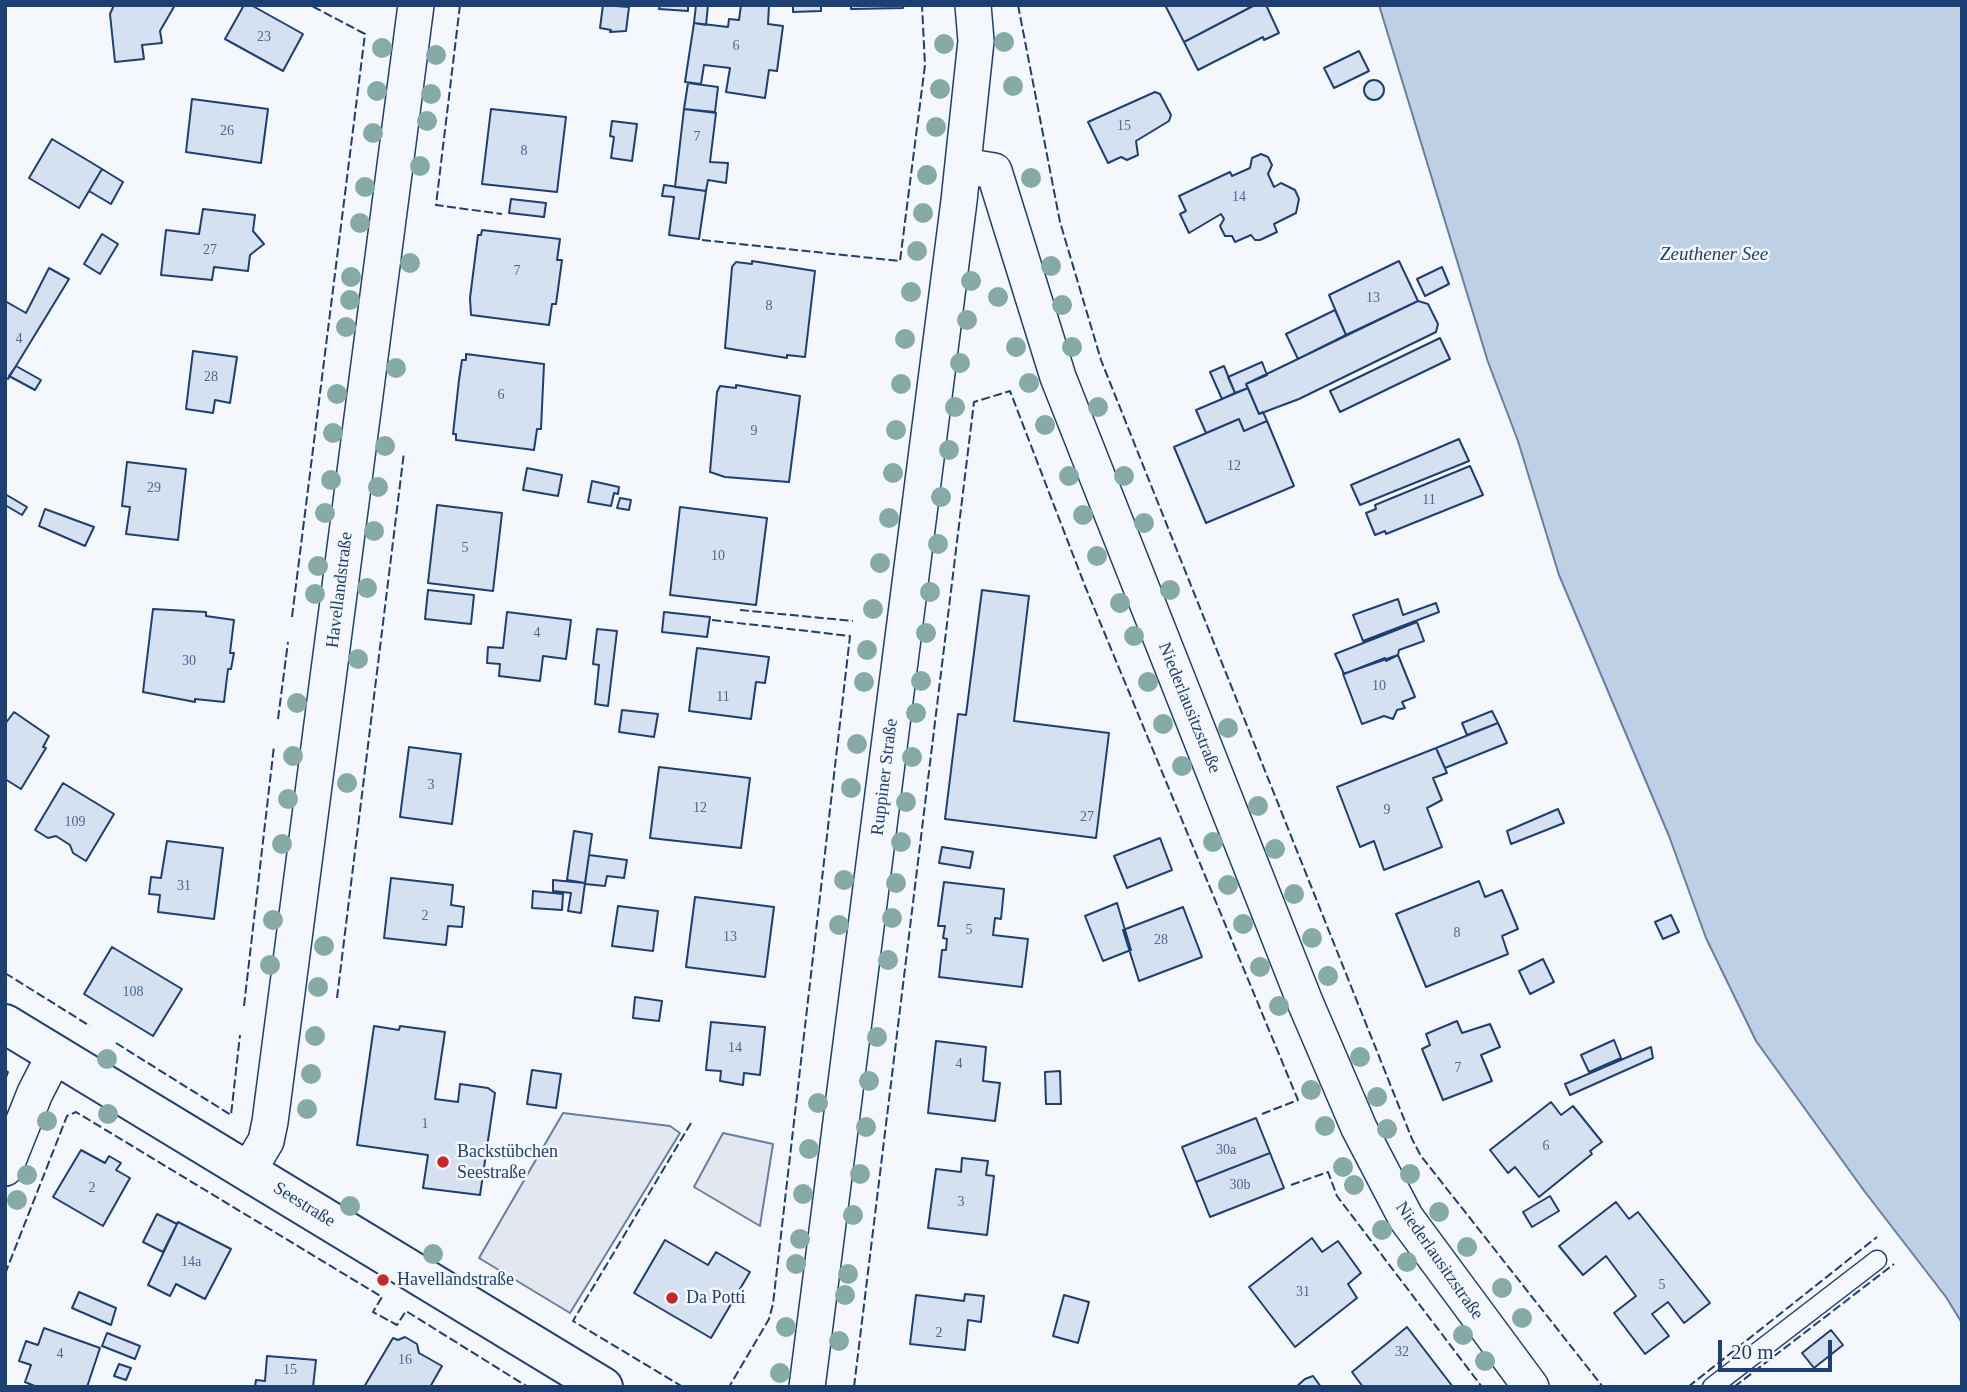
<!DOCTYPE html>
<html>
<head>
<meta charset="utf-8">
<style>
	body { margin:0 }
	#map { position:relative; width:1967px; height:1392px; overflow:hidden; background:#f4f7fb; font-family:"Times New Roman",serif }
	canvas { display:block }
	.frame { position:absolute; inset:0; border:7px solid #1d3f73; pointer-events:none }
	.scale { position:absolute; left:1718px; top:1340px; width:114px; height:32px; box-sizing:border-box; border:4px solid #1d3f73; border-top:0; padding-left:9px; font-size:21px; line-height:24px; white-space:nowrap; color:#1d3f73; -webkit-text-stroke:5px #f4f7fb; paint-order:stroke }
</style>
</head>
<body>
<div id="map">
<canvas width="1967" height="1392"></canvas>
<div class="frame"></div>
<div class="scale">20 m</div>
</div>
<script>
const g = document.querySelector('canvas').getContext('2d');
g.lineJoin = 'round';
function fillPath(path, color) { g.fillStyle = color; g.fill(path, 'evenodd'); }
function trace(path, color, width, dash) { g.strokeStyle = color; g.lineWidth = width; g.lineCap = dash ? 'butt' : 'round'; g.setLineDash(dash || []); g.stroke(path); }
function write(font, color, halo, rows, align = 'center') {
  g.font = font + ' "Times New Roman",serif'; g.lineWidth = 5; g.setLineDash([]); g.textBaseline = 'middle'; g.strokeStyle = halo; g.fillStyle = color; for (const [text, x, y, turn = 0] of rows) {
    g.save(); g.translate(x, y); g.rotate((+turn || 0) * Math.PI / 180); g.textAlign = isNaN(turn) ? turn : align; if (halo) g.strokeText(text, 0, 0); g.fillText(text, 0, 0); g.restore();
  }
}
const parking = new Path2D(`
	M563 1113 670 1126 680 1133 570 1313 479 1258Z
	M723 1133 773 1144 760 1226 694 1187Z`);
fillPath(parking, '#e3e8f0');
trace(parking, '#687fa3', 2);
const water = new Path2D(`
	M1379 5H1962V1323L1946 1297 1865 1192 1756 1041 1706 938 1669 836 1559 575 1518 441 1488 362Z`);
fillPath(water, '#bed0e5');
trace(water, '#687fa3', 2);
const building = new Path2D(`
	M114 5H175L160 31 162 43 142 45 144 59 115 62 110 14Z
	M244 5H251L303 34 283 71 225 39Z
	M603 5 629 7 626 31 610 32 611 30 600 28Z
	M660 5H688V11L659 9Z
	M696 5H708L706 25 694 23Z
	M741 5H769L768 24 783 26 777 71 769 70 765 98 726 92 730 68 704 65 701 84 685 82 694 23 728 27 729 19 739 20Z
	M793 5H821V11L793 12Z
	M851 5H904L903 8 851 9Z
	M1165 5H1247L1249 8 1184 42Z
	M1255 5H1266L1279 33 1264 40 1263 37 1198 70 1184 42Z
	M1359 51 1369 71 1334 88 1324 68Z
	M1364 90a10 10 0 1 1 20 0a10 10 0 1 1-20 0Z
	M688 83 718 87 715 112 684 109Z
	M1155 92 1160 94 1171 115 1169 121 1136 141 1138 155 1127 160 1121 157 1108 163 1088 122Z
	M192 99 268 109 261 163 186 152Z
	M491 109 566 117 557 192 482 184Z
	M684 109 716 113 710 162 728 163 726 183 708 180 706 191 675 187Z
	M612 121 637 124 632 161 611 158 614 137 610 136Z
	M52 139 102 169 79 208 29 178Z
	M1261 154 1268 157 1272 165 1268 174 1274 187 1281 183 1295 190 1299 199 1296 213 1274 224 1277 232 1260 240H1255L1251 235 1235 242 1232 236H1225L1220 226 1224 219 1221 214 1189 233 1180 214 1186 211 1179 196 1230 172 1232 176 1250 168 1252 158Z
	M102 169 123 182 111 204 89 191Z
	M664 185 706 191 699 239 669 235 674 197 662 196Z
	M511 199 546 203 544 217 509 213Z
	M203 209 255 215 253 231 264 244 250 255 248 271 214 267 212 280 161 275 166 230 199 234Z
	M482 230 560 239 557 260H562L556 304H552L549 325 471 315 470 298 478 235H481Z
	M102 234 118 244 100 274 84 264Z
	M752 261 815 271 805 357 787 355V358L725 348 732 267 736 262 752 264Z
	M1399 261 1418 301 1346 335 1329 295Z
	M1442 267 1449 284 1425 296 1417 279Z
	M49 268 69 279 8 379 5 377V301L26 313Z
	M1418 301 1428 304 1438 324 1436 332 1299 399 1259 414 1246 384Z
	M1335 310 1346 335 1298 359 1286 334Z
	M1440 338 1450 359 1340 412 1330 391Z
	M193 351 237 357 230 403 215 400 213 413 186 409Z
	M466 354 544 364 541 429H537L534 450 456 440V434H453L459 380 462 360H466Z
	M1262 362 1267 375 1246 384 1248 388 1235 393 1228 377Z
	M16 366 41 380 35 390 9 376Z
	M1224 366 1235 393 1222 399 1210 372Z
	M736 385 800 396 789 482 725 477 710 472 717 392 720 386 736 388Z
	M1248 388 1259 414 1263 412 1267 421 1244 431 1239 419 1206 433 1196 410Z
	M1239 419 1244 431 1267 421 1294 486 1206 523 1174 447Z
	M1459 439 1469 461 1360 505 1351 485Z
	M127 462 186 469 178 540 126 534 130 507 122 506Z
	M1470 466 1483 495 1386 534 1385 531 1375 535 1366 513 1376 509 1375 505Z
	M527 468 562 475 558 496 523 490Z
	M592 481 619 487 618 494 614 493 611 506 588 502Z
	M5 494 27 507 22 515 5 505Z
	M620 498 631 500 629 510 617 508Z
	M437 505 502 513 493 591 428 583Z
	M680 507 767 518 756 605 670 595Z
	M45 509 94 527 85 546 39 526Z
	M428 590 474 595 471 624 425 619Z
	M982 590 1029 596 1014 721 1109 733 1096 838 945 819 958 714 966 715Z
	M1398 599 1403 615 1436 603 1439 612 1363 641 1353 615Z
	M153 609 206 612V616L234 620 230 653H234L231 669H228L224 702 195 699V702L143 692Z
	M507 612 571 620 566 659 543 656 540 681 499 676 500 664 487 663 488 647 503 648Z
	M664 612 710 617 707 637 662 632Z
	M1417 622 1424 641 1399 650 1398 655 1386 661 1385 658 1344 674 1335 654Z
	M597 629 617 631 608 706 595 704 599 665 593 664Z
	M697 648 769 657 765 683 756 682 751 719 689 711Z
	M1398 655 1415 697 1402 702 1405 708 1397 710 1393 719 1384 716 1362 724 1343 674Z
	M622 710 658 714 654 737 619 732Z
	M1492 711 1498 723 1467 735 1462 723Z
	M14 712 49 736 43 747 46 748 21 789 5 779V724Z
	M1498 723 1507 743 1445 768 1436 748Z
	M409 747 461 754 452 824 400 817Z
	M1436 748 1447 773 1433 778 1442 800 1427 808 1442 847 1384 870 1374 841 1360 847 1337 787Z
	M659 767 750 778 741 848 650 838Z
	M63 783 114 814 86 861 73 853 70 845 56 836 48 838 35 830Z
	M1558 809 1564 823 1511 844 1507 831Z
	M574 831 592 834 585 883 567 880Z
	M1160 838 1172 870 1127 888 1114 856Z
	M167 841 223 848 214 919 158 912 160 895 149 894 151 877 161 878Z
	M942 847 973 852 970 868 939 863Z
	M589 855 627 860 624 878 607 876 605 886 585 884Z
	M391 878 453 885 451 905 464 907 462 927 448 926 446 945 384 938Z
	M553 880 585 883 581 913 568 911 571 893 553 891Z
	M1479 881 1485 897 1502 890 1518 929 1502 936 1508 954 1426 987 1396 914Z
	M944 882 1004 889 1001 919 995 918 993 935 1028 939 1022 987 939 977 942 950H946L947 939 943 938 945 926H938Z
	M533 891 563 894 562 910 532 908Z
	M695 897 774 907 765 977 686 967Z
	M1117 903 1131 950 1103 961 1085 916Z
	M618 906 658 911 653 951 612 946Z
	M1183 907 1202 957 1139 981 1123 930Z
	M1671 915 1679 932 1663 939 1655 922Z
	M112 947 182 989 153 1036 84 994Z
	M1543 959 1554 982 1530 994 1519 971Z
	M635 997 662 1001 659 1021 633 1018Z
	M1457 1021 1462 1033 1490 1024 1500 1047 1481 1055 1492 1081 1443 1100 1422 1049 1430 1045 1426 1034Z
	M711 1022 765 1027 760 1075 744 1073 743 1085 720 1081 721 1071 706 1070Z
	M374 1026 399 1030 400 1026 445 1032 435 1099 458 1102 460 1084 488 1088 495 1093 480 1195 423 1188 428 1155 357 1145Z
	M1614 1040 1621 1058 1589 1072 1581 1055Z
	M936 1041 986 1047 983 1081 1000 1083 995 1121 928 1113Z
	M1651 1047 1653 1058 1570 1095 1565 1084Z
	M532 1070 561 1074 556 1108 527 1104Z
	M1060 1071 1061 1104H1046L1045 1072Z
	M1551 1102 1561 1115 1573 1106 1602 1142 1590 1151 1592 1154 1539 1197 1515 1167 1508 1173 1490 1150Z
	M1256 1118 1270 1153 1196 1182 1182 1147Z
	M81 1150 105 1163 109 1156 121 1163 116 1170 130 1178 103 1226 53 1197Z
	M1270 1153 1284 1188 1210 1217 1196 1182Z
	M962 1158 988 1161 986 1175 994 1176 987 1235 928 1228 936 1169 961 1172Z
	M1550 1196 1559 1211 1532 1227 1523 1212Z
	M1616 1202 1629 1219 1638 1212 1710 1303 1684 1323 1668 1302 1652 1314 1669 1336 1645 1354 1614 1313 1636 1296 1606 1256 1583 1275 1559 1246Z
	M157 1214 177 1224 163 1252 143 1242Z
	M178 1222 231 1249 205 1299 176 1284 170 1296 148 1285Z
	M1312 1238 1322 1252 1338 1241 1361 1273 1348 1284 1357 1298 1295 1347 1249 1287Z
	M665 1240 708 1265 716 1252 750 1272 711 1338 634 1293Z
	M79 1292 116 1308 111 1325 72 1308Z
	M965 1294 984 1296 981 1322 968 1320 965 1350 910 1344 916 1295 964 1301Z
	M1064 1295 1089 1302 1078 1343 1053 1336Z
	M1407 1327 1453 1387H1363L1352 1372Z
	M44 1328 100 1348 87 1387H37L25 1382 31 1365 19 1361 26 1341 38 1345Z
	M1831 1330 1843 1345 1814 1368 1802 1353Z
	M107 1333 140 1346 135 1359 102 1346Z
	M405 1337 417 1344 419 1353 442 1366 430 1387H364L393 1338 398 1340Z
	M267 1356 316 1360 313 1387H255L256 1380 265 1381Z
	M119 1364 131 1368 126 1380 114 1376Z
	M1313 1376 1321 1387H1296L1305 1379Z`);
fillPath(building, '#d5e0f0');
trace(building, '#1d3f73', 2);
const lane = new Path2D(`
	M1712 1387 1877 1260`);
const street = new Path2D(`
	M963 166 994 171 1058 377 1305 1002 1359 1128 1406 1218 1531 1387
	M5 1168 35 1093 55 1054
	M248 1171 266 1141 270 1122 416 5
	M807 1387 959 201 976 41 973 5`);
const secondary = new Path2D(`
	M5 1024 603 1387`);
trace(lane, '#1d3f73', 21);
trace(street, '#1d3f73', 38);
trace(secondary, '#1d3f73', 42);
trace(lane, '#f4f7fb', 18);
trace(street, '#f4f7fb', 35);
trace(secondary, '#f4f7fb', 38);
trace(new Path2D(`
	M460 5 436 205 502 214
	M1018 5 1060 222 1101 360 1412 1139 1421 1156 1603 1387
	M702 240 900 261 925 65 922 5
	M740 610 853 621
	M292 617 365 34 310 5
	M712 620 850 636 773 1304 769 1319 729 1387
	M278 719 288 642
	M5 973 90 1026
	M337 998 404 452
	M244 1006 274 746
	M116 1043 231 1115 240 1035
	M5 1070 8 1072 5 1080
	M1291 1185 1328 1172 1337 1196 1482 1387
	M5 1274 67 1116 76 1112 382 1297 373 1312 397 1325 406 1311 528 1387
	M683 1387 573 1321 691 1123
	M854 1387 974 402 1010 391 1085 586 1298 1100 1262 1114
	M1688 1387 1877 1237
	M1734 1387 1894 1264`), '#1d3f73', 2, [9, 3.5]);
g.fillStyle = '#86aba6';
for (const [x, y] of [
	[1004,42],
	[944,44],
	[382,48],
	[436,55],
	[1013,86],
	[940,89],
	[377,91],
	[431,94],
	[427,121],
	[936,127],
	[373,133],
	[420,166],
	[927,175],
	[1031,178],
	[365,187],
	[923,213],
	[360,223],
	[917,251],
	[410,263],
	[1051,266],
	[351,277],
	[971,281],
	[911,292],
	[998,297],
	[350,300],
	[1062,305],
	[967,320],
	[346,327],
	[905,339],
	[1016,347],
	[1072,347],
	[960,363],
	[396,368],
	[1029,383],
	[901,384],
	[337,394],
	[955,407],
	[1098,407],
	[1045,425],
	[896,430],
	[333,433],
	[385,446],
	[949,450],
	[893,473],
	[1069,476],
	[1124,476],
	[331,480],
	[378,487],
	[941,497],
	[325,513],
	[1083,515],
	[889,518],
	[1144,523],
	[374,531],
	[938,544],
	[1097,556],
	[880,563],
	[318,566],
	[367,588],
	[1170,590],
	[930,592],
	[315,594],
	[1120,603],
	[873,609],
	[926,633],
	[1134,636],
	[867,650],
	[358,659],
	[921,681],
	[864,682],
	[1148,682],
	[297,703],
	[916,713],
	[1163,724],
	[1228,728],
	[857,744],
	[293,756],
	[912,757],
	[1182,766],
	[347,783],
	[851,788],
	[288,799],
	[906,802],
	[1258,806],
	[901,842],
	[1213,842],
	[282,844],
	[1275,849],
	[844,880],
	[896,883],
	[1228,885],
	[1294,894],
	[892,918],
	[273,920],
	[1243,924],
	[839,925],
	[1312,938],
	[324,946],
	[888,960],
	[270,965],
	[1260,967],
	[1328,976],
	[318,987],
	[1279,1006],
	[315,1036],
	[877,1037],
	[1360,1057],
	[107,1059],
	[311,1074],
	[869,1081],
	[1311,1090],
	[1377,1097],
	[818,1103],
	[307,1109],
	[108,1114],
	[47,1121],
	[1325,1126],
	[866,1127],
	[1387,1129],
	[809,1149],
	[1343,1167],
	[860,1174],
	[1410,1174],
	[27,1175],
	[1354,1185],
	[803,1194],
	[17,1200],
	[350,1206],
	[1439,1212],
	[853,1215],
	[1382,1230],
	[800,1239],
	[1467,1247],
	[433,1254],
	[1407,1262],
	[796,1264],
	[848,1274],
	[1502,1288],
	[845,1295],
	[1522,1318],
	[786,1327],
	[1463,1335],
	[839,1341],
	[1485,1361],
	[780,1373]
]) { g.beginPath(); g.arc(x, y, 10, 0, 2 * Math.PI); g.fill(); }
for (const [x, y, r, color] of [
	[443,1162,7,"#c62828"],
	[383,1280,7,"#c62828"],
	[672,1298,7,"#c62828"]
]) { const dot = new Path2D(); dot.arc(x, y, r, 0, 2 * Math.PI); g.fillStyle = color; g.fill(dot); trace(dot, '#f4f7fb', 2.5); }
write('14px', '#4b6792', null, [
	["23",264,37],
	["6",736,46],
	["15",1124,126],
	["26",227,131],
	["7",697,137],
	["8",524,151],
	["14",1239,197],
	["27",210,250],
	["7",517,271],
	["13",1373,298],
	["8",769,306],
	["4",19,339],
	["28",211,377],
	["6",501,395],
	["9",754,431],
	["12",1234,466],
	["29",154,488],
	["11",1429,500],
	["5",465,548],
	["10",718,556],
	["4",537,633],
	["30",189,661],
	["10",1379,686],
	["11",723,697],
	["3",431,785],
	["12",700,808],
	["9",1387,810],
	["27",1087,817],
	["109",75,822],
	["31",184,886],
	["2",425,916],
	["5",969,930],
	["8",1457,933],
	["13",730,937],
	["28",1161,940],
	["108",133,992],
	["14",735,1048],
	["4",959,1064],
	["7",1458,1068],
	["1",425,1124],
	["6",1546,1146],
	["30a",1226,1150],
	["30b",1240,1185],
	["2",92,1188],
	["3",961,1202],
	["14a",191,1262],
	["5",1662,1285],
	["31",1303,1292],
	["2",939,1333],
	["32",1402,1352],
	["4",60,1354],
	["16",405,1360],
	["15",290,1370]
]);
write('18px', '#1d3f73', '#f4f7fb', [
	["Havellandstraße",340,590,-83],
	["Niederlausitzstraße",1189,708,68],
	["Ruppiner Straße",885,777,-83],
	["Seestraße",304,1205,32],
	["Niederlausitzstraße",1439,1261,55]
]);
write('18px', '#1d3f73', '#f4f7fb', [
	["Backstübchen",457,1152],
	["Seestraße",457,1173],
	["Havellandstraße",397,1280],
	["Da Potti",686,1298]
], 'left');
write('italic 19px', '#1d3f73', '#f4f7fb', [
	["Zeuthener See",1714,255]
]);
</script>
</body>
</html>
